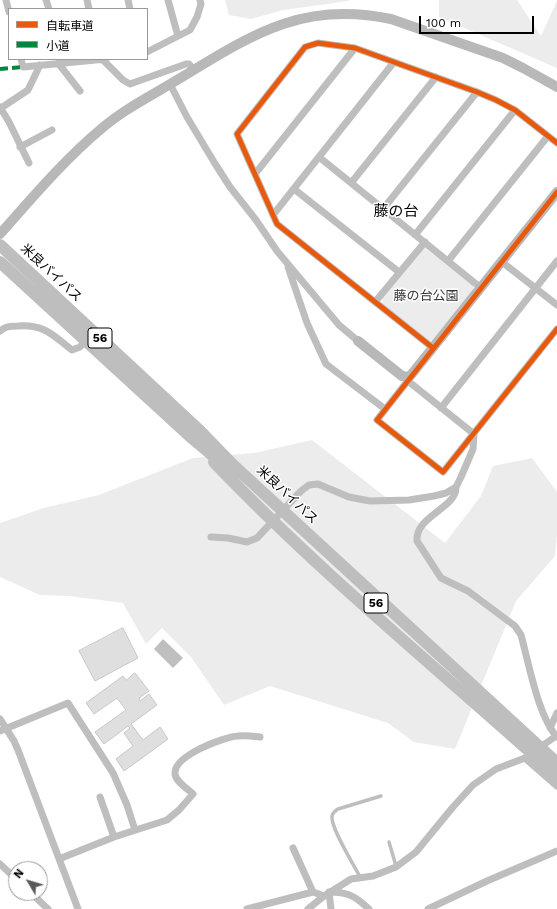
<!DOCTYPE html>
<html>
<head>
<meta charset="utf-8">
<style>
	body { margin:0 }
	#map { position:relative; width:557px; height:909px; overflow:hidden; background:#fff; font-family:"Work Sans","Noto Sans JP",sans-serif }
	canvas { display:block }
	.legend { position:absolute; left:8px; top:8px; width:140px; height:52px; box-sizing:border-box; background:#fff; border:1px solid #999; margin:0; padding:5px 7px; list-style:none; font-size:12px; color:#000 }
	.legend li { display:flex; align-items:center; gap:8px; height:20px }
	.legend b { width:20px; border:1px solid #999 }
	.north { position:absolute; left:8px; top:861px; width:40px; height:40px; box-sizing:border-box; background:#fff; border:1px solid #999; border-radius:50%; rotate:308deg; font-size:11px; font-weight:700; line-height:16px; text-align:center; color:#000 }
	.north::after { content:''; display:block; margin:auto; width:14px; height:18px; background:#595959; clip-path:polygon(50% 0,100% 100%,50% 72%,0 100%) }
	.scale { position:absolute; left:419px; top:16px; width:115px; height:18px; box-sizing:border-box; border:2px solid #000; border-top:0; padding-left:5px; font-size:12px; line-height:14px; white-space:nowrap; color:#000; -webkit-text-stroke:3px #fff; paint-order:stroke }
</style>
</head>
<body>
<div id="map">
<canvas width="557" height="909"></canvas>
<ul class="legend">
<li><b style="height:5px;background:#e8590c"></b>自転車道</li>
<li><b style="height:5px;background:#00873e"></b>小道</li>
</ul>
<div class="north">N</div>
<div class="scale">100 m</div>
</div>
<script>
const g = document.querySelector('canvas').getContext('2d');
g.lineJoin = 'round';
function fillPath(path, color) { g.fillStyle = color; g.fill(path, 'evenodd'); }
function trace(path, color, width, dash) { g.strokeStyle = color; g.lineWidth = width; g.lineCap = dash ? 'butt' : 'round'; g.setLineDash(dash || []); g.stroke(path); }
function write(font, color, halo, rows, align = 'center') {
  g.font = font + ' "Work Sans","Noto Sans JP",sans-serif'; g.lineWidth = 3; g.setLineDash([]); g.textBaseline = 'middle'; g.strokeStyle = halo; g.fillStyle = color; for (const [text, x, y, turn = 0] of rows) {
    g.save(); g.translate(x, y); g.rotate((+turn || 0) * Math.PI / 180); g.textAlign = isNaN(turn) ? turn : align; if (halo) g.strokeText(text, 0, 0); g.fillText(text, 0, 0); g.restore();
  }
}
fillPath(new Path2D(`
	M225 0H349V1L283 10 251 19 229 15Z
	M439 0H517L541 36 557 1V68L439 17Z
	M424 247 473 285V290L433 340 429 341 383 304 382 298Z
	M312 440 445 543 481 496 493 466 532 458 557 492V534L555 556 516 601 455 749 414 742 388 723 270 686 224 705 191 657 162 628 146 644 123 603 70 596 40 595 0 577V523L44 508 99 495 193 458 254 453Z`), '#ececec');
fillPath(new Path2D(`
	M163 639 183 658 173 668 154 649Z`), '#bfbfbf');
const building = new Path2D(`
	M123 628 138 658 95 681 79 651Z
	M135 673 149 691 139 698 140 701 149 694 157 705 131 724 143 740 160 727 168 739 124 771 116 759 133 746 124 733 130 728 128 726 104 744 95 732 126 710 117 698 94 714 86 703 123 676 126 680Z`);
fillPath(building, '#dfdfdf');
trace(building, '#c7c7c7', 1);
trace(new Path2D(`
	M389 842 396 866
	M360 877C354 865 330 827 332 816 333 812 335 811 338 809L381 796`), '#bebebe', 3.5);
trace(new Path2D(`
	M6 0 9 12
	M46 0 49 9
	M87 0 89 9
	M128 0 130 9
	M168 0 178 36
	M147 52 190 30 197 17 201 4 200 0
	M21 59 23 67 106 59
	M102 59 123 80 130 84 186 64H189L194 70
	M58 63 80 91
	M170 84 187 117 214 162 230 187 256 220 277 251 339 325 358 341
	M0 107 9 122 29 163
	M1 108 28 90 40 65
	M20 147 52 130
	M319 157 481 288
	M255 174 355 48
	M351 183 436 77
	M294 189 399 272
	M383 209 477 92
	M273 215 394 62
	M415 235 515 110
	M448 261 548 136
	M502 262 557 305
	M288 267 307 323 326 364 385 409
	M375 302 425 242
	M0 331C6 326 11 326 18 326 44 324 53 335 72 350L80 347 87 339
	M433 348 277 224 237 134 305 47 318 43 355 48 477 92 496 100 515 110 557 143
	M410 378 377 420 443 472 557 329
	M441 408 557 261
	M456 487C457 508 415 516 417 541L441 578 468 591 515 626 521 635C529 664 538 716 557 737
	M211 537 228 538 247 542 257 538 301 491 309 485 318 484 349 497 370 501 409 500 434 496 446 493 456 487 461 477 473 449 474 434 408 381
	M0 719 14 741 18 750 78 909
	M550 728 557 713
	M0 731 68 703 113 773 127 805 135 830
	M525 758 557 786
	M100 797 114 837
	M293 848 313 892
	M59 859 114 837 167 820 179 810 193 794C188 789 176 782 175 774 173 756 223 737 238 736 245 735 252 736 260 737
	M0 864 16 879
	M31 893 48 909
	M247 909 313 892 324 896
	M308 909 324 896 351 879 373 876 396 867 416 852 453 807 473 785 496 769 525 758 556 736
	M331 909 329 892C348 892 355 896 369 909
	M428 909 487 881 557 851`), '#bebebe', 7);
trace(new Path2D(`
	M0 234C32 198 64 160 101 129 124 109 151 96 177 80 250 36 301 0 391 19L503 58 523 68 557 87
	M358 341 402 376 408 377 411 375 557 192`), '#b8b8b8', 10);
trace(new Path2D(`
	M0 245 200 431 233 465 557 763
	M0 262 193 439 224 465
	M214 462C321 574 442 672 557 776`), '#bebebe', 12);
trace(new Path2D(`
	M0 69 23 67`), '#00873e', 4, [8, 4]);
trace(new Path2D(`
	M557 192 377 420 443 472 557 329
	M433 348 277 224 237 134 305 47 318 43 355 48 477 92 496 100 515 110 557 143`), '#e8590c', 5);
for (const [x, y, w] of [
	[100,338,24],
	[376,603,24]
]) { const box = new Path2D(); box.roundRect(x - w / 2, y - 10, w, 20, 3); g.fillStyle = '#fff'; g.fill(box); trace(box, '#000', 1); }
write('bold 12px', '#000', null, [
	["56",100,338],
	["56",376,603]
]);
write('13px', '#000', '#fff', [
	["米良バイパス",51,273,43],
	["米良バイパス",287,495,43]
]);
write('13px', '#333', '#fff', [
	["藤の台公園",426,296]
]);
write('15px', '#000', '#fff', [
	["藤の台",396,212]
]);
</script>
</body>
</html>
